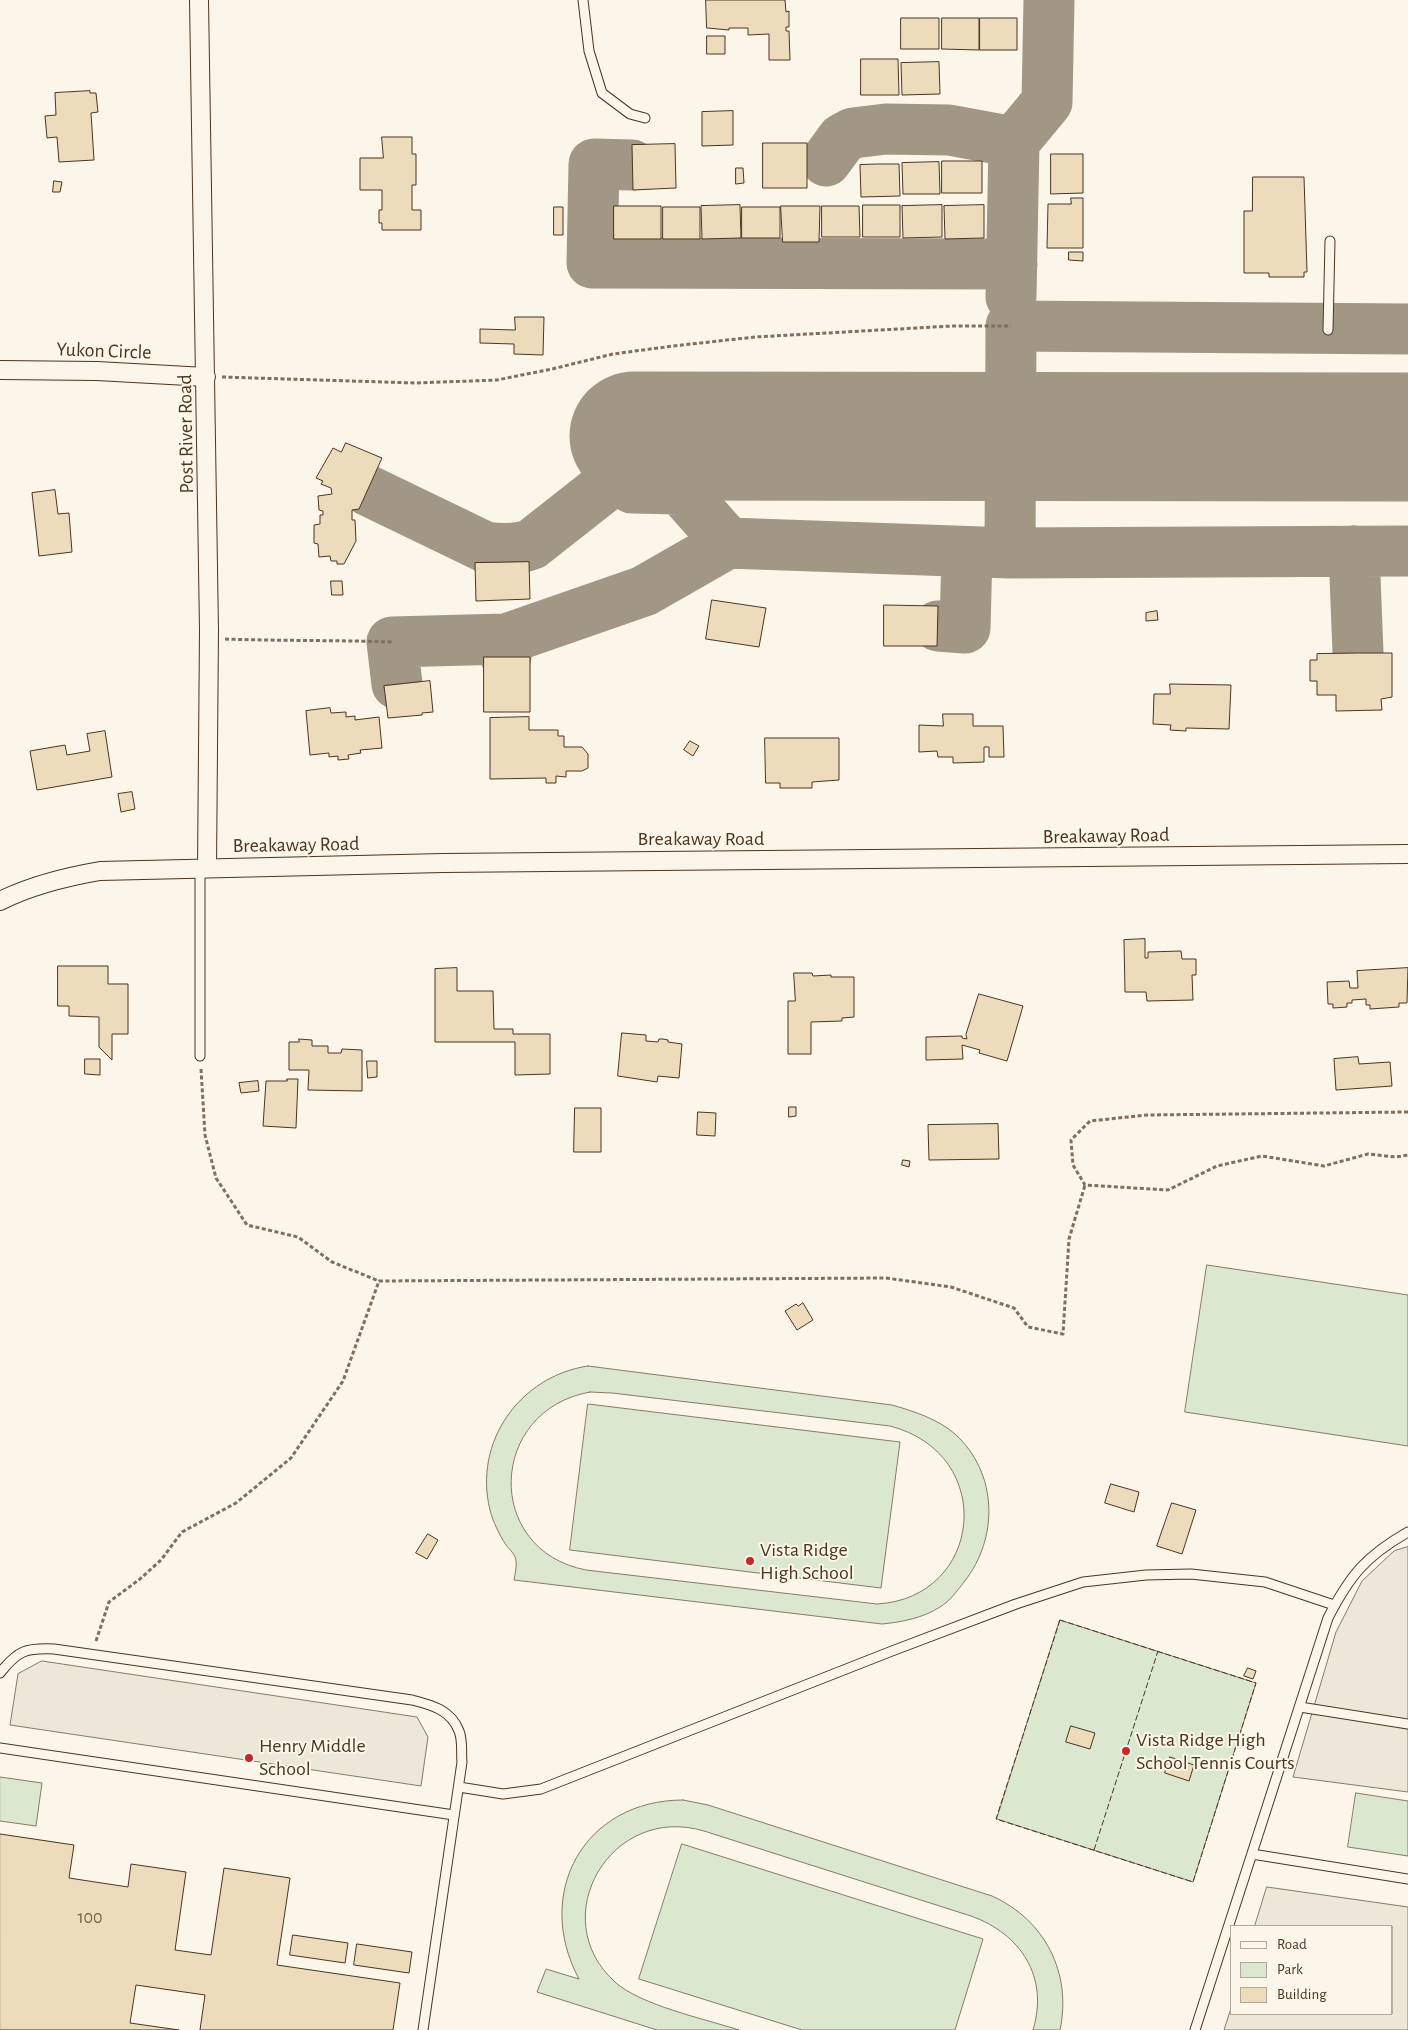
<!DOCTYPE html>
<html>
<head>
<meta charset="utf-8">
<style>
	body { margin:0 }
	#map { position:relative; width:1408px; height:2030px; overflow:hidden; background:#fbf6e9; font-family:"Alegreya Sans",sans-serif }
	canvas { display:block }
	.legend { position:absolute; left:1230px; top:1925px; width:162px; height:90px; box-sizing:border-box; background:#fbf6e9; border:1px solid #b4a999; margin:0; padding:6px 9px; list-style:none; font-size:15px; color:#4a3520 }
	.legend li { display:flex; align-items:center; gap:10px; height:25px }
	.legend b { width:25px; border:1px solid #b4a999 }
</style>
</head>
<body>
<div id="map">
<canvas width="1408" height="2030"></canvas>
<ul class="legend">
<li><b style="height:6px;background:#fbf6e9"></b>Road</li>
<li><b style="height:14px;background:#dce7d0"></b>Park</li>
<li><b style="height:14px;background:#ecdcbc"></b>Building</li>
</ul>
</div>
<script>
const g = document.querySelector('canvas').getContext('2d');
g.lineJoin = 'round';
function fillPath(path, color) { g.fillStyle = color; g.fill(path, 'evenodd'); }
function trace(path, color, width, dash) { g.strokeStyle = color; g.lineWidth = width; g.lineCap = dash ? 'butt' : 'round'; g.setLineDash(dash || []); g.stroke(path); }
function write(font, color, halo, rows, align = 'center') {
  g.font = font + ' "Alegreya Sans",sans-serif'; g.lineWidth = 4; g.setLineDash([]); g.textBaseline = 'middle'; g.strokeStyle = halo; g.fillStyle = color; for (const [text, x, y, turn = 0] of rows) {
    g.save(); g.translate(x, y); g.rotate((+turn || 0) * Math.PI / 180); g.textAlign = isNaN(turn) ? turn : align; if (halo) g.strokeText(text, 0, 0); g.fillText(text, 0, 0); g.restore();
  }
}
const green = new Path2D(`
	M1207 1265 1408 1295V1446L1185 1412Z
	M588 1366 892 1405C913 1411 938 1419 955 1434 998 1473 999 1538 964 1582 957 1591 950 1601 940 1607 923 1618 902 1622 882 1624L514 1580C515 1574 517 1566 516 1561 516 1555 509 1549 506 1545 499 1534 493 1522 490 1510 473 1442 520 1376 588 1366ZM590 1392 612 1393 890 1426C998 1454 983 1598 877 1604L586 1570C483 1550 488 1410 590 1392Z
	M588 1404 900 1442 881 1588 570 1550Z
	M1060 1620 1256 1683 1193 1882 997 1819Z
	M0 1777 42 1783 36 1826 0 1821Z
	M1356 1793 1408 1801V1856L1348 1847Z
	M683 1800 708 1805 992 1896C1045 1920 1072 1973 1060 2030H1033C1049 1977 1021 1934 971 1916L704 1831C611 1803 544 1918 615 1982 640 2005 705 2019 739 2030H657L537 1992 546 1969 579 1979C533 1893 584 1800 683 1800Z
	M682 1844 983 1939 955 2030H802L639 1979Z`);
fillPath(green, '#dce7d0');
trace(green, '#887966', 1);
const parking = new Path2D(`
	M1408 1547V1792L1293 1777 1336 1632 1362 1581 1394 1551Z
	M42 1661 417 1717 428 1737 421 1786 10 1725 18 1674Z
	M1267 1887 1408 1907V2030H1224L1232 2005V2014H1392V1926H1255Z`);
fillPath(parking, '#ede7d9');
trace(parking, '#887966', 1);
trace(new Path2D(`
	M826 161 842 139 853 133 886 129 949 130 1014 142
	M632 165 594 164 592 263 1012 264
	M1011 297 1014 142 1047 102 1049 0
	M634 436 632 488 680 489 728 543 1010 553 1408 551
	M367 490 485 547C501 549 518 550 532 544L621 474H632
	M1354 551 1358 653
	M1010 553 1011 326 1408 329
	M938 626 965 628 967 552
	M506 657V639L644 591 728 543
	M397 684 392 642 506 639`), '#a29684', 51);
trace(new Path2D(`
	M634 436 1408 437`), '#a29684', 129);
const building = new Path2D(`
	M706 0H785L786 12 789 11V27H786V31H789L790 60H769V34L748 35V28H729V30L707 28Z
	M901 18H939V49H901Z
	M942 18H979V50L942 49Z
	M980 18H1017V50H980Z
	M707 36H725V54H707Z
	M861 59H898L899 95H861Z
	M939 62 940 94 902 95 901 63Z
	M90 91V93H96L98 112 91 113 94 160 59 162 57 137 47 138 45 116 56 115 55 93Z
	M733 111V145L702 146V112Z
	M382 137H412V154H416V185H412V210H421V230H382V223H379V210H382V190H360V158H383Z
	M763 143H807V188H763Z
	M675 144 676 188 633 190 632 145Z
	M1051 154H1083V193L1051 194Z
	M942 161H982V193H942Z
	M939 162 940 194H903L902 163Z
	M877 164H899L900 196 861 197 860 165Z
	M736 168H743L744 183 736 184Z
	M1253 177H1304L1307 272H1304V277H1269V273H1244V211H1252Z
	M54 181 62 182 60 192H53Z
	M1071 198H1083V248H1047L1048 204H1071Z
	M740 205 741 238 702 239 701 206Z
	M863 205H900V237H863Z
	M942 205V237L903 238 902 206Z
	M984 205V238L945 239 944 206Z
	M614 206H661V239H614Z
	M781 206H820L819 242H783Z
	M822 206H859L860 237H822Z
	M554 207H563V235H554Z
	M663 207H700V239H663Z
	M742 207H780V238H742Z
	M1069 252H1083V261L1069 260Z
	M515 317H544L543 355 514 354V344L480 343V329L515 330Z
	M346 443 382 458 359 509 352 510V520H355L356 541 344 564H337V561H331L330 556 319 557 318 544 314 543V525L320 524V515H323V511L319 510 318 496 332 494 331 488 321 484 323 481 316 478 333 448 341 452Z
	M55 490 58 514 69 513 72 552 39 556 32 493Z
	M529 562 530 599 476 601 475 563Z
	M331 581H342L343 595H332Z
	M712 600 766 608 759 647 706 639Z
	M884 605 938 606 937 646H884Z
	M1157 611 1158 620 1146 621V613Z
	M1358 653H1392V697L1381 699 1382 710 1336 711V695H1317V681H1310V660H1317V654Z
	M484 657H530V712H484Z
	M430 681 433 712 422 713V715L388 718 384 686Z
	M1170 684 1231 685 1229 729 1186 728V731L1170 730 1171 725 1153 724 1154 694H1170Z
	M330 708 331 713 346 712V717L355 716V720L379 717 382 748 360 750 361 753 348 755 349 759 338 760V756L329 757V753L310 755 306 711Z
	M943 714H973V726H1003L1004 757H989V747H984V762L953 763V757H938L937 751 919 752V725L943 726Z
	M529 717V730H558V736H564V747H582L588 754V768L582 771H566V777L556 776V783H546V778L490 779V718Z
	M105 731 112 777 37 790 30 751 65 745 67 755 90 751 87 734Z
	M765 738H839V780L812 782V788H780V783H766Z
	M690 741 699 746 693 756 684 750Z
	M132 792 135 809 121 812 118 794Z
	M1145 939V958H1148V952L1181 951 1182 959H1196V975H1192L1193 1000 1147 1001 1146 992H1125L1124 940Z
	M58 966H108V984H128V1034H112V1060L99 1047V1017L69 1016V1006H58Z
	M457 968V991H493L494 1029H513V1034H550V1074L515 1075V1042H435V969Z
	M1408 968 1407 1003H1399V1007L1370 1009V1005H1366V999L1352 1000V1003H1347V1007L1333 1008V1004H1328L1327 982 1349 981 1350 988H1358L1357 971Z
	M794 973H812L813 976 831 975V977H854V1017L842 1018V1021L811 1022V1054H788V1001H795Z
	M979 994 1023 1006 1007 1061 979 1053 980 1050 962 1045 963 1059 926 1060V1037L962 1036V1038L967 1039 966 1035Z
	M622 1033 646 1035V1041L658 1042 659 1039H663L668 1040V1042L682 1044 679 1078 658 1076 657 1082 618 1076Z
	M299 1039 312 1040V1046H328V1053H341L342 1049 362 1050V1091L308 1090 309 1070H289V1042H299Z
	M1358 1057 1359 1064 1390 1062 1392 1086 1336 1090 1334 1059Z
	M85 1059H100V1075L85 1074Z
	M367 1061H377V1077L368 1078Z
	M287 1079H298L296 1128 263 1126 266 1081H287Z
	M258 1081 259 1091 241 1093 239 1083Z
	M789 1107H796V1116L789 1117Z
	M575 1108H601V1152H574Z
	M698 1112 716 1113 715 1136 697 1135Z
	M998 1124 999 1159 929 1160 928 1125Z
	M903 1160 910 1161 909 1167 902 1165Z
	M803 1303 813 1320 797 1330 785 1311 796 1304 798 1306Z
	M1111 1484 1139 1492 1134 1512 1105 1503Z
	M1172 1503 1196 1510 1182 1554 1157 1546Z
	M428 1534 438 1540 427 1559 416 1553Z
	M1248 1668 1256 1671 1253 1679 1244 1676Z
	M1071 1726 1095 1733 1090 1749 1066 1742Z
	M1170 1757 1194 1765 1189 1781 1165 1773Z
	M0 1834 74 1845 69 1878 128 1887 131 1864 186 1872 175 1950 211 1955 224 1868 290 1878 277 1965 400 1983 393 2030H200L205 1995 136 1985 130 2023 179 2030H0Z
	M293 1935 348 1943 345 1963 290 1955Z
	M357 1944 412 1952 409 1973 354 1965Z`);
fillPath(building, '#ecdcbc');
trace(building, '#4a3520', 1);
const lane = new Path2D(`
	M583 0 589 51 602 93 630 114 645 118
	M1328 330 1330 241
	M200 868V1056
	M0 1673C18 1650 26 1648 54 1649L412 1700C432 1705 451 1710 459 1731 463 1740 461 1753 462 1762L423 2030
	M1300 1707 1408 1724
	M0 1748 454 1815
	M459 1787 503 1794 541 1789 892 1651 1016 1604 1083 1582 1146 1575 1191 1574 1265 1582 1334 1605
	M1252 1854 1408 1879
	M1195 2030 1328 1618C1350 1575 1366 1556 1408 1532`);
const street = new Path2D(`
	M199 0 209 630 207 868
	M0 370 97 371 206 377
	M0 901C32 885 65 877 100 871L443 863 1408 854`);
trace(lane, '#4a3520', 11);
trace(street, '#4a3520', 20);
trace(new Path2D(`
	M222 377 416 383 497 380 552 369 613 354 673 346 755 337 952 326H1011
	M225 639C281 641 336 640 392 642
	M201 1069 205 1135 216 1178 247 1225 298 1237 332 1262 379 1281
	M1408 1112 1147 1115 1090 1121 1071 1140 1073 1165 1085 1185 1168 1190 1217 1166 1262 1156 1324 1166 1368 1154 1396 1157 1408 1155
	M96 1641 109 1602 140 1579 161 1560 182 1532 236 1503 291 1458 343 1381 379 1281 886 1278 951 1287 1014 1308 1028 1327 1063 1334 1069 1239 1085 1185`), '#7f6f5c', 3, [4, 2.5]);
trace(lane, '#fbf6e9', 9);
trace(street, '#fbf6e9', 18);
trace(new Path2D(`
	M1060 1620 1256 1683 1193 1882 996 1819Z
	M1094 1850 1158 1651`), '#4a3520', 1, [6, 2.5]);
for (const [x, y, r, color] of [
	[750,1561,5,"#c62828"],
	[1126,1751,5,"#c62828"],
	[249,1758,5,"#c62828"]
]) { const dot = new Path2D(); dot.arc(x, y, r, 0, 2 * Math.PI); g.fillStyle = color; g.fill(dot); trace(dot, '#fbf6e9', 2); }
write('18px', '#725f47', null, [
	["100",90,1918]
]);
write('20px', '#4a3520', '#fbf6e9', [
	["Yukon Circle",104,351,2],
	["Post River Road",186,434,-91],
	["Breakaway Road",1106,836,-1],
	["Breakaway Road",701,839],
	["Breakaway Road",296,845,-1]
]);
write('20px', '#4a3520', '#fbf6e9', [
	["Vista Ridge",760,1550],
	["High School",760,1573],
	["Vista Ridge High",1136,1740],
	["School Tennis Courts",1136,1763],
	["Henry Middle",259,1746],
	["School",259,1769]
], 'left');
</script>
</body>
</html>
